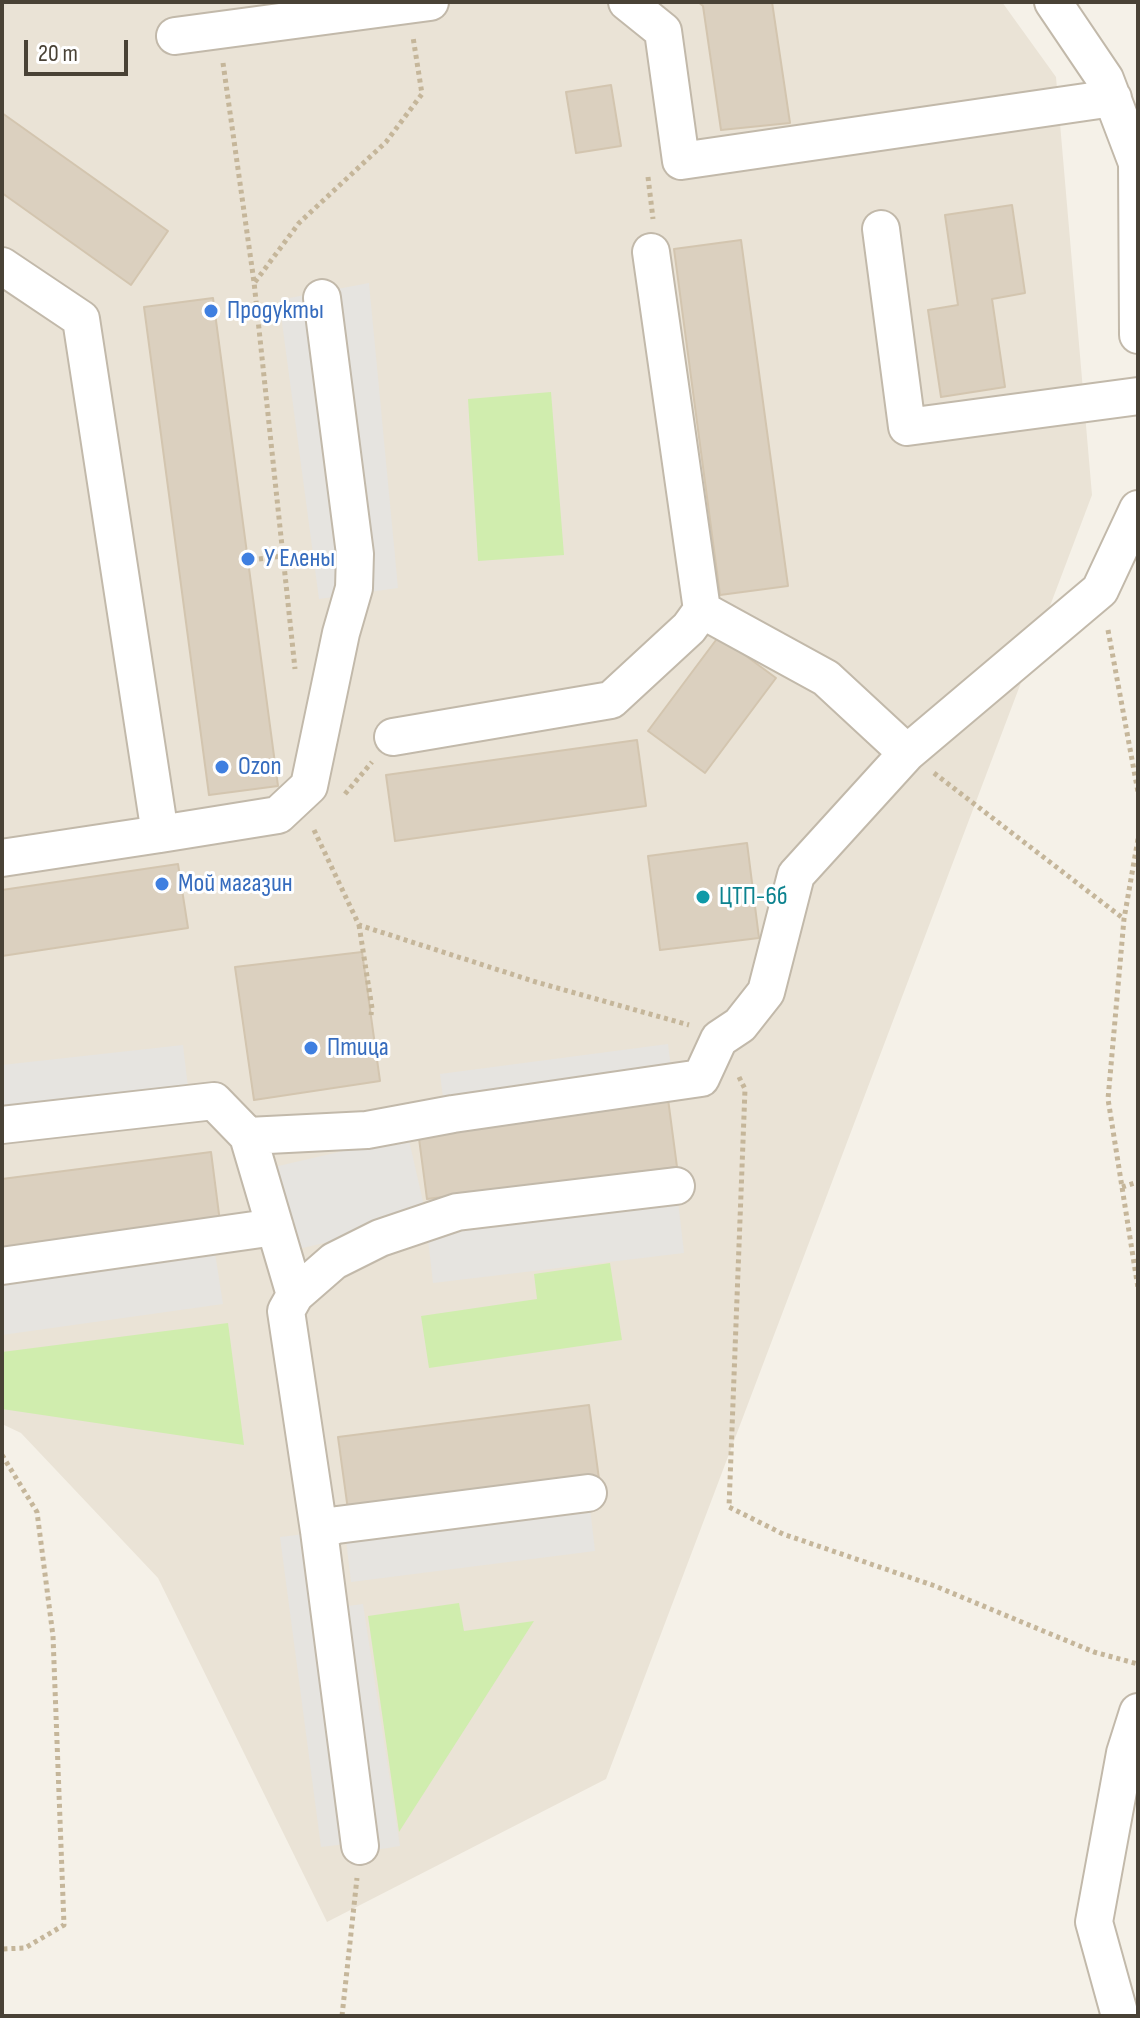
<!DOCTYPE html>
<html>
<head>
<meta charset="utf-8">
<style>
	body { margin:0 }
	#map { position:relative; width:1140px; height:2018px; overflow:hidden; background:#f5f1e8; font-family:"Sofia Sans Condensed",sans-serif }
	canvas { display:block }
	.frame { position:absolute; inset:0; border:4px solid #494236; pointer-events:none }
	.scale { position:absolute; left:24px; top:40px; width:104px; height:36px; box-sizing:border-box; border:4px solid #494236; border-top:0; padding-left:10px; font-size:24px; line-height:28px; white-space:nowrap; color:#494236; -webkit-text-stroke:6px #fff; paint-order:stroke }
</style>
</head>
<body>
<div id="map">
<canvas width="1140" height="2018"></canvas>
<div class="frame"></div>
<div class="scale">20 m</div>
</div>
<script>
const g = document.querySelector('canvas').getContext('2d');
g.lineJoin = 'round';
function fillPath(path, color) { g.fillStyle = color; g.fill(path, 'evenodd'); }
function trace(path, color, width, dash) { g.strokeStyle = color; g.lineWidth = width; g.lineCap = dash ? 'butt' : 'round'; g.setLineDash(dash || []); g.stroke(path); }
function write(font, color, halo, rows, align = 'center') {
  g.font = font + ' "Sofia Sans Condensed",sans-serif'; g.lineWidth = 6; g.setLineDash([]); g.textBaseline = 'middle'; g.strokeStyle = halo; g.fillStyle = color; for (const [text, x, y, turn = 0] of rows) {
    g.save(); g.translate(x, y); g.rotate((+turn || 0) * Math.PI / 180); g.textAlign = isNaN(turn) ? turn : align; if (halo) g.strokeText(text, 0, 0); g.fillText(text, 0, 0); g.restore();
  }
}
fillPath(new Path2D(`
	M2 2H1002L1056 77 1092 495 606 1779 327 1922 158 1578 21 1433 2 1424Z`), '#eae3d6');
fillPath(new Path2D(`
	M551 392 564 555 478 561 468 399Z
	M610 1263 622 1340 429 1368 421 1316 537 1299 534 1274Z
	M228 1323 244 1445 2 1409V1352Z
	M459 1603 464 1631 534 1621 399 1832 368 1616Z`), '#d0edae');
fillPath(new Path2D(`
	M369 283 398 588 319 599 279 300Z
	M668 1044 672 1075 444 1105 440 1074Z
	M183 1045 189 1096 2 1117V1065Z
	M408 1136 427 1219 294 1250 274 1167Z
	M678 1201 684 1253 433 1283 427 1231Z
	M215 1253 223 1304 2 1335V1283Z
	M590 1508 595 1551 351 1582 346 1540Z
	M313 1533 354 1843 321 1847 280 1537Z
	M363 1604 400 1846 369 1851 333 1608Z`), '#e6e4e0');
const building = new Path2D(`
	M698 2H772L790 123 721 130 703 6Z
	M611 85 621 146 576 153 566 92Z
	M2 113 168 231 131 285 2 193Z
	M1012 205 1025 293 992 299 1005 387 941 397 928 310 958 305 945 215Z
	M741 240 788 586 720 595 674 249Z
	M213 298 278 786 209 795 144 307Z
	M719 636 776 678 705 773 648 731Z
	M637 740 646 806 395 841 386 775Z
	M747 843 759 938 660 950 648 856Z
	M178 864 188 928 2 956V890Z
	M362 952 380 1081 254 1100 235 967Z
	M668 1099 677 1167 427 1199 418 1131Z
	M211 1152 220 1222 2 1251V1179Z
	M589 1405 599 1479 348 1510 338 1437Z`);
fillPath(building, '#dbd0bf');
trace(building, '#d3c5af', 2);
const minor = new Path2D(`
	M627 2 663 31 681 161 1113 98
	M1053 2 1105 79 1137 163 1138 335
	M175 36 430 2
	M881 229 907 427 1138 396
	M651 252 702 610
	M2 266 81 319 160 834 2 858
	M393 737 611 700 689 628 702 610 826 678 907 753 1100 590 1138 509
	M160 834 278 815 309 786 341 633 354 588 355 554 322 298
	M2 1125 214 1101 248 1136 295 1295 286 1311 319 1531 360 1846
	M248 1136 367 1130 453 1114 701 1078 719 1039 740 1025 766 992 796 875 907 753
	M2 1266 275 1227
	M295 1295 334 1261 380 1238 457 1212 676 1186
	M319 1531 337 1525 588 1493
	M1120 2016 1094 1922 1125 1753 1138 1712`);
trace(minor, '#c2b9aa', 40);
trace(new Path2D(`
	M223 63 254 282 295 669
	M648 177 653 219
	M255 282 299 223 386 142 422 94 413 37
	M259 559 283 556
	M1108 630 1138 792
	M934 773 1124 919
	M345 794 372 762
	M314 830 359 925 536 982 689 1025
	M1138 839 1124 919 1108 1099 1138 1288
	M359 925 372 1008 371 1015
	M739 1077 745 1089 729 1507 783 1534 935 1586 1094 1652 1138 1664
	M1122 1187 1138 1182
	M2 1455 37 1512 53 1636 64 1925 25 1948 2 1949
	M342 2016 357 1878`), '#c5b69a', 5, [4, 4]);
trace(minor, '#fff', 36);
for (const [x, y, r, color] of [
	[211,311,8,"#3f7fe0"],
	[248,559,8,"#3f7fe0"],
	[222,767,8,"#3f7fe0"],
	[162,884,8,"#3f7fe0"],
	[703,897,8,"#0f9aa8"],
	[311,1048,8,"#3f7fe0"]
]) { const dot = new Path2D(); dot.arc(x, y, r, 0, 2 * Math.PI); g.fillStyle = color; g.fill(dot); trace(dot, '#fff', 3); }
write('26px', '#366cbe', '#fff', [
	["Продукты",227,311],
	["У Елены",264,559],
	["Ozon",238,767],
	["Мой магазин",178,884],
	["Птица",327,1048]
], 'left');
write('26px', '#0d838f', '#fff', [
	["ЦТП-6б",719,897]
], 'left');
</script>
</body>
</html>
